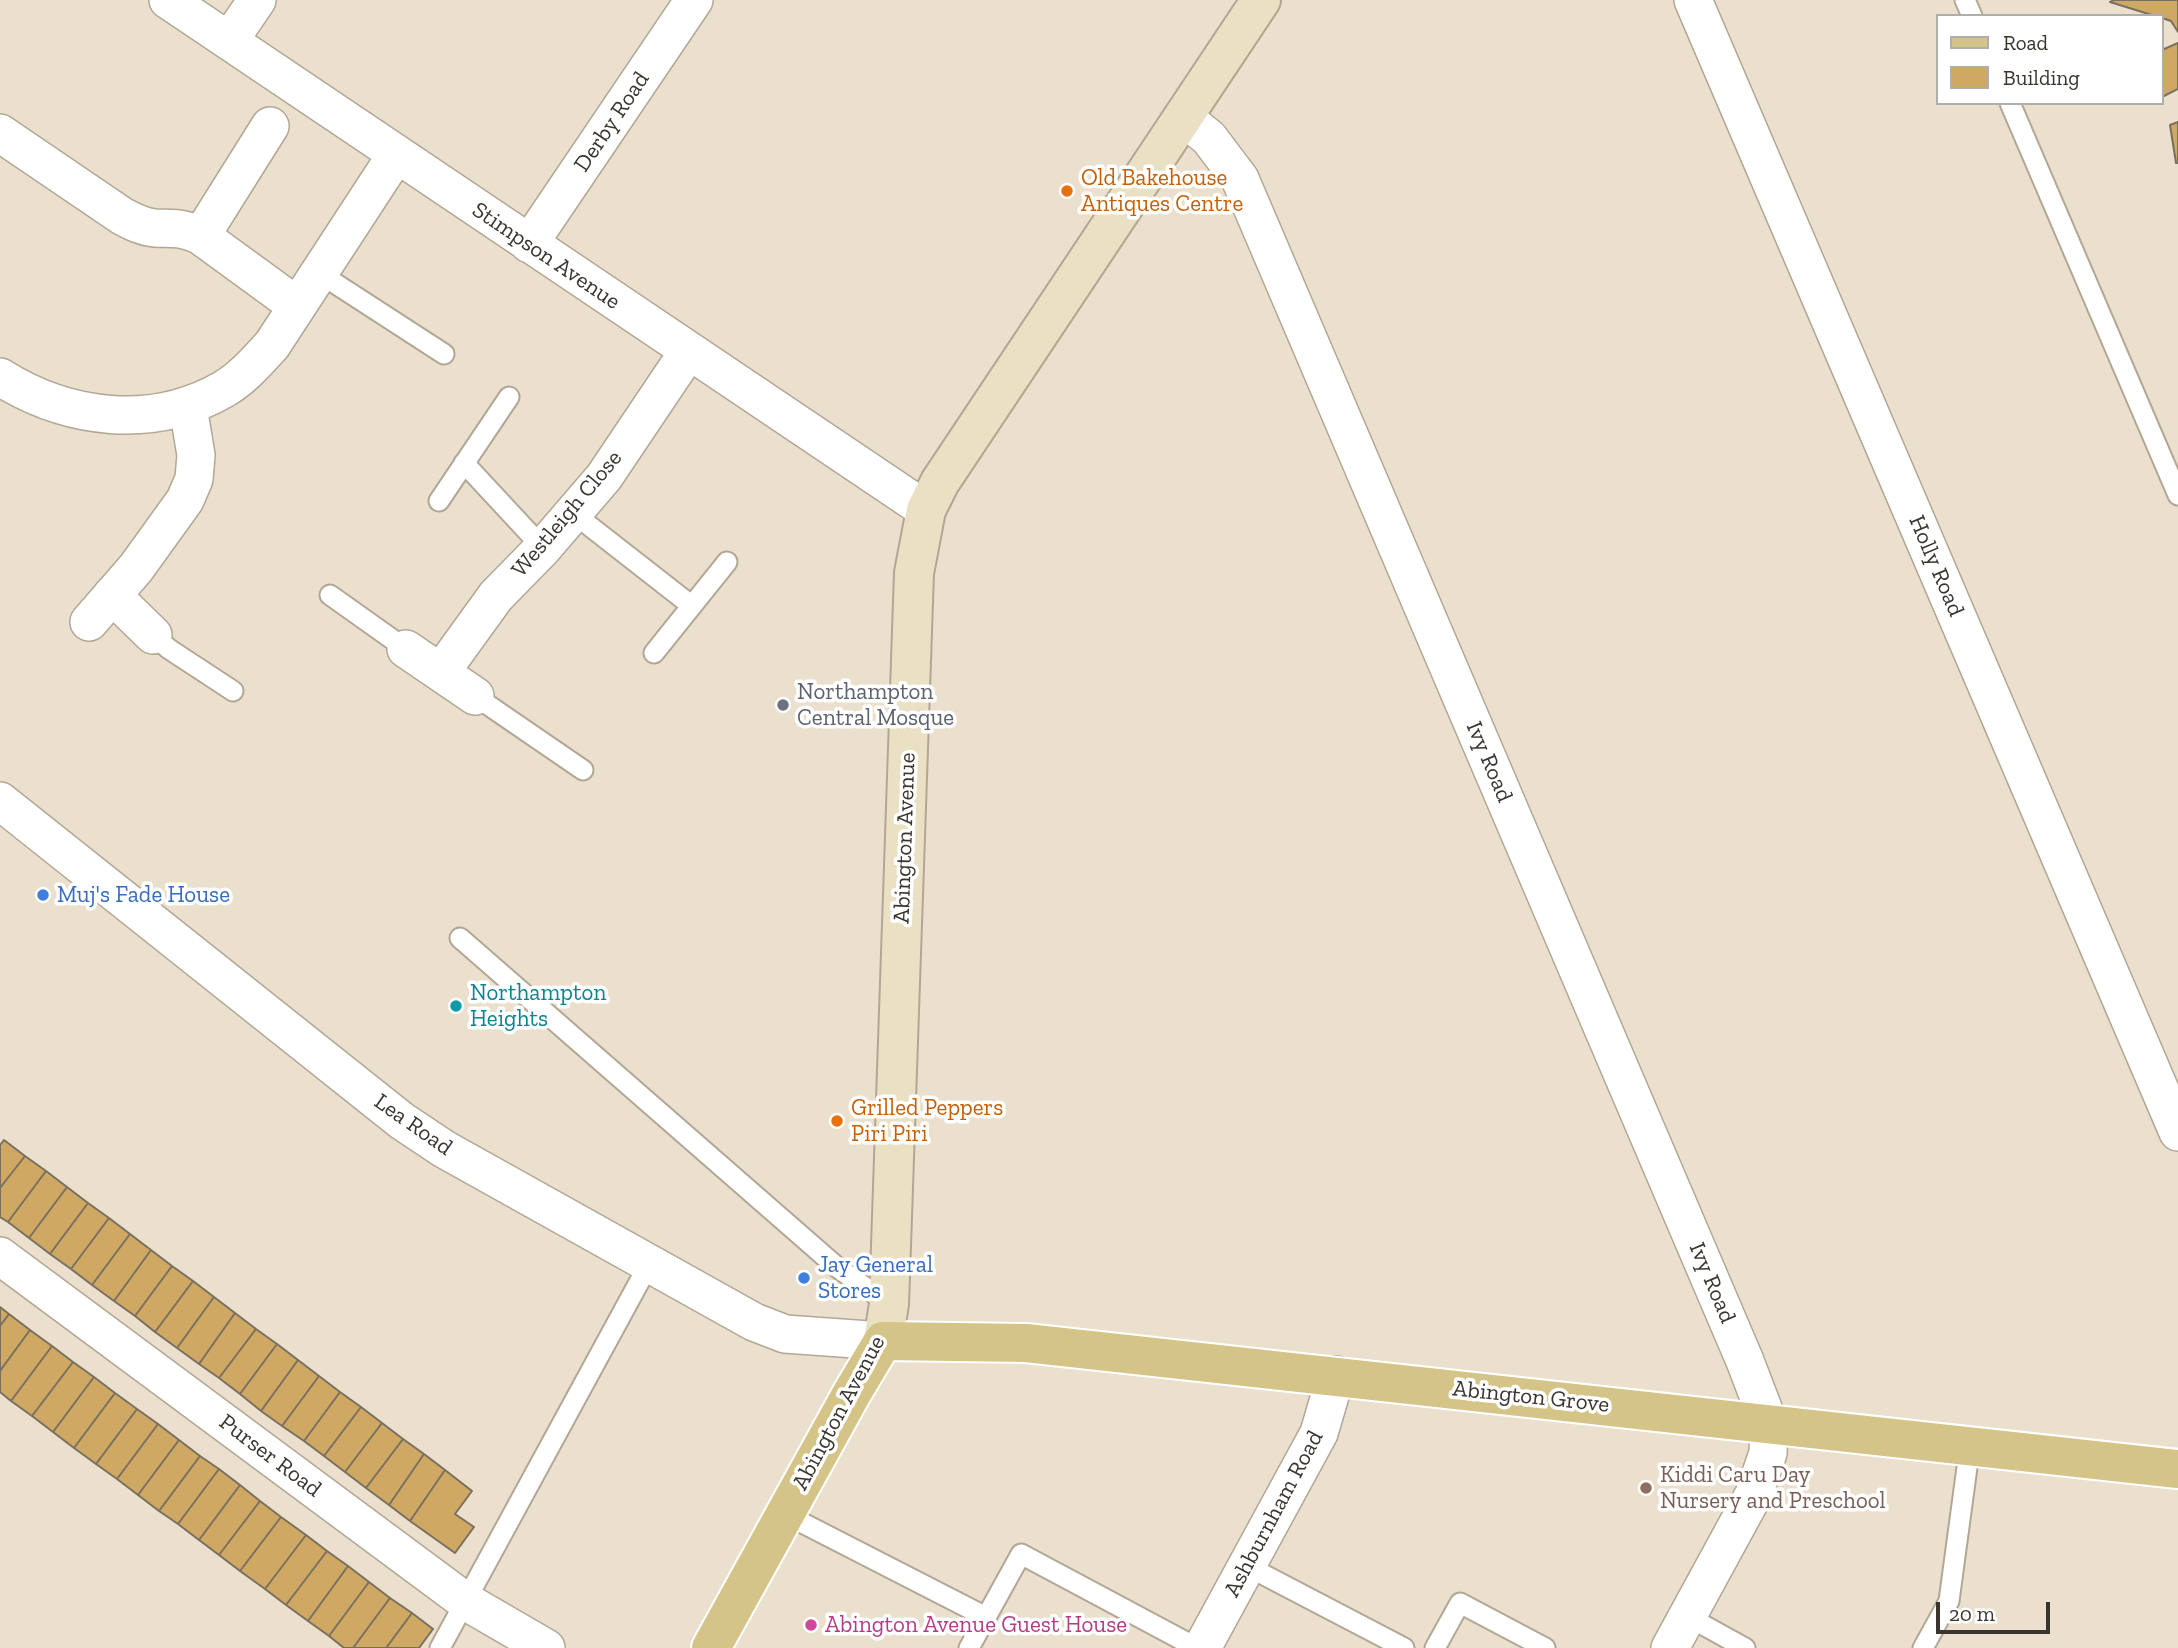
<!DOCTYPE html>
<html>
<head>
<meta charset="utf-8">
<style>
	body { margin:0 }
	#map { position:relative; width:2178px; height:1648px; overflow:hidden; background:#ebe0cd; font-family:"Zilla Slab",serif }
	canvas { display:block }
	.legend { position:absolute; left:1936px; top:14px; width:228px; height:91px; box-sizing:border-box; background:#fff; border:2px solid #b0aeab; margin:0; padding:9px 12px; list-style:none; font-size:21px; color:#39342d }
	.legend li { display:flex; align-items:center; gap:14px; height:35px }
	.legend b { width:35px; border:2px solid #b0aeab }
	.scale { position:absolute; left:1936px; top:1602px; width:114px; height:32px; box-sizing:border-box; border:4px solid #39342d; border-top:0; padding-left:9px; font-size:21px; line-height:24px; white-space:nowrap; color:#39342d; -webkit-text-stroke:5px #fff; paint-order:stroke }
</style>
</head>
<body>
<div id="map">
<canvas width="2178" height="1648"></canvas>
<ul class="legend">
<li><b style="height:9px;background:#d5c488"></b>Road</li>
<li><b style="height:19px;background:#cfa863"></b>Building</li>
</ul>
<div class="scale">20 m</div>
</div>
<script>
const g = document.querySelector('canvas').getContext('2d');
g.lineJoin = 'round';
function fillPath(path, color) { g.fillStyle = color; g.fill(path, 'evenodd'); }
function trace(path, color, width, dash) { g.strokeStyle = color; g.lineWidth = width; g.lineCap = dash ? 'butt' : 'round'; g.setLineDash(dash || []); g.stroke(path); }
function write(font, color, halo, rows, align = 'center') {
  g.font = font + ' "Zilla Slab",serif'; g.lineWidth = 7; g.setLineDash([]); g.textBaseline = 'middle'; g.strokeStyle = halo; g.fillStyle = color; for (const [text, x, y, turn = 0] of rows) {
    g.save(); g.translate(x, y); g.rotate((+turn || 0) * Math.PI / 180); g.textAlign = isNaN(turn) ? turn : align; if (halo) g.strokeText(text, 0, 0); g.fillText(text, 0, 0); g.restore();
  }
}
const building = new Path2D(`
	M2114 0H2178V32L2171 21 2162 18V16H2155L2110 2Z
	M2178 43V89L2162 97V50Z
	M2178 122V163H2176L2170 125Z
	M4 1140 25 1156 0 1188V1145Z
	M25 1156 46 1171 8 1222 0 1217V1188Z
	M46 1171 67 1187 29 1238 8 1222Z
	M67 1187 88 1203 50 1254 29 1238Z
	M88 1203 109 1218 71 1269 50 1254Z
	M109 1218 130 1234 92 1285 71 1269Z
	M130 1234 151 1250 114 1301 92 1285Z
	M151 1250 172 1266 135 1316 114 1301Z
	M172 1266 193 1281 155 1332 135 1316Z
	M193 1281 214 1297 177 1348 155 1332Z
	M214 1297 235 1313 199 1364 177 1348Z
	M0 1307 9 1314 0 1326Z
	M235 1313 256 1329 219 1378 199 1364Z
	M9 1314 30 1330 0 1371V1326Z
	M256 1329 277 1344 240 1394 219 1378Z
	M30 1330 52 1346 11 1401 0 1392V1371Z
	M277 1344 298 1360 261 1411 240 1394Z
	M52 1346 73 1362 32 1416 11 1401Z
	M298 1360 319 1376 282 1426 261 1411Z
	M73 1362 94 1377 53 1432 32 1416Z
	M319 1376 340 1392 304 1441 282 1426Z
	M94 1377 115 1393 74 1448 53 1432Z
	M340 1392 361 1407 324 1456 304 1441Z
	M115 1393 137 1409 96 1464 74 1448Z
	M361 1407 382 1423 345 1472 324 1456Z
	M137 1409 158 1424 117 1479 96 1464Z
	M382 1423 403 1439 366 1488 345 1472Z
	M158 1424 179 1440 138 1495 117 1479Z
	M403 1439 424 1454 389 1505 366 1488Z
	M179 1440 200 1456 159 1511 138 1495Z
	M424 1454 445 1470 410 1521 389 1505Z
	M200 1456 219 1469 178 1524 159 1511Z
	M219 1469 240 1485 199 1540 178 1524Z
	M445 1470 472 1491 455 1514 474 1527 455 1553 410 1521Z
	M240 1485 260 1501 219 1555 199 1540Z
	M260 1501 281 1517 240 1571 219 1555Z
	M281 1517 306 1535 265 1589 240 1571Z
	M306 1535 327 1551 286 1605 265 1589Z
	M327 1551 348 1566 308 1621 286 1605Z
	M348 1566 369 1582 329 1636 308 1621Z
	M369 1582 390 1598 353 1648H344L329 1636Z
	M390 1598 412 1613 386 1648H353Z
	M412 1613 433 1629 419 1648H386Z`);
fillPath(building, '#cfa863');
trace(building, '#7a705f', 2);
const lane = new Path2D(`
	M1965 0 1972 16
	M2010 103 2178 495
	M319 273 444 354
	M464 463 543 548
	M439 501 509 397
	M573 513 692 606
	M330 595 406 649
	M153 635 169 649 233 691
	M654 653 727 562
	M475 696 583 770
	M460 938 838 1268 889 1304
	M785 1514 986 1617
	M1247 1566 1404 1648
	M1687 1616 1745 1648
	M440 1648 649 1264
	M969 1648 1021 1554 1197 1648
	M1435 1648 1460 1603 1545 1648
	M1923 1648 1949 1601 1970 1445`);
const street = new Path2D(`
	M168 0 926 510
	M1693 0 2178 1132
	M229 41 257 0
	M1183 117 1209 138 1240 179 1745 1361 1769 1424 1768 1453 1754 1494 1670 1648
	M0 133 122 216C133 222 143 227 155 228 175 229 182 227 201 236L270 126
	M201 236 297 306
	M529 244 694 0
	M0 377C68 420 153 430 224 389 243 378 257 361 272 345L396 155
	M112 595 153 635
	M89 622 136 568 185 500 194 479 196 455 188 407
	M406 649 475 696
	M441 672 496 596 543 548 604 477 688 352
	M0 801 402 1121 444 1149 754 1322 785 1334 883 1341
	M0 1256 465 1601 546 1648
	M1202 1648 1319 1433 1336 1375`);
const secondary = new Path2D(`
	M883 1341 889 1304 914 573 926 510 940 482 1261 0`);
const primary = new Path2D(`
	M711 1648 852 1393 883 1341 1026 1343 2178 1469`);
trace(lane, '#b2a795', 23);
trace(street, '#b2a795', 40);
trace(secondary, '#b2a795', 42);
trace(primary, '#fff', 42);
trace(lane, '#fff', 19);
trace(street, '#fff', 37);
trace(secondary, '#eae1c4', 38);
trace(primary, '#d5c488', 38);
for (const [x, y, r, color] of [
	[1067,191,7,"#e8710a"],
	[783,705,7,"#6b7280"],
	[43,895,7,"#3f7fe0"],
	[456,1006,7,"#0f9aa8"],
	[837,1121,7,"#e8710a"],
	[804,1278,7,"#3f7fe0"],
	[1646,1488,7,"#8d6e63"],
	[811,1625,7,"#d1479c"]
]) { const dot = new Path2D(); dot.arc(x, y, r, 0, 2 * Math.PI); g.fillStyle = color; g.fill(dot); trace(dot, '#fff', 2.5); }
write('23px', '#39342d', '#fff', [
	["Derby Road",612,122,-56],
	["Stimpson Avenue",546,256,34],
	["Westleigh Close",567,514,-50],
	["Holly Road",1936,566,67],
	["Ivy Road",1489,762,67],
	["Abington Avenue",905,838,-88],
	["Lea Road",413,1125,35],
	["Ivy Road",1712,1283,67],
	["Abington Grove",1531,1397,6],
	["Abington Avenue",839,1413,-62],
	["Purser Road",270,1456,37],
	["Ashburnham Road",1274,1514,-62]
]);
write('23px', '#c56008', '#fff', [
	["Old Bakehouse",1081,178],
	["Antiques Centre",1081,204],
	["Grilled Peppers",851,1108],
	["Piri Piri",851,1134]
], 'left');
write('23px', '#5b616d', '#fff', [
	["Northampton",797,692],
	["Central Mosque",797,718]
], 'left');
write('23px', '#366cbe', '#fff', [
	["Muj's Fade House",57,895],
	["Jay General",818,1265],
	["Stores",818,1291]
], 'left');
write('23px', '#0d838f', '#fff', [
	["Northampton",470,993],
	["Heights",470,1019]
], 'left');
write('23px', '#785e54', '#fff', [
	["Kiddi Caru Day",1660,1475],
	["Nursery and Preschool",1660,1501]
], 'left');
write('23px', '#b23c85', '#fff', [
	["Abington Avenue Guest House",825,1625]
], 'left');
</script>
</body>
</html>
